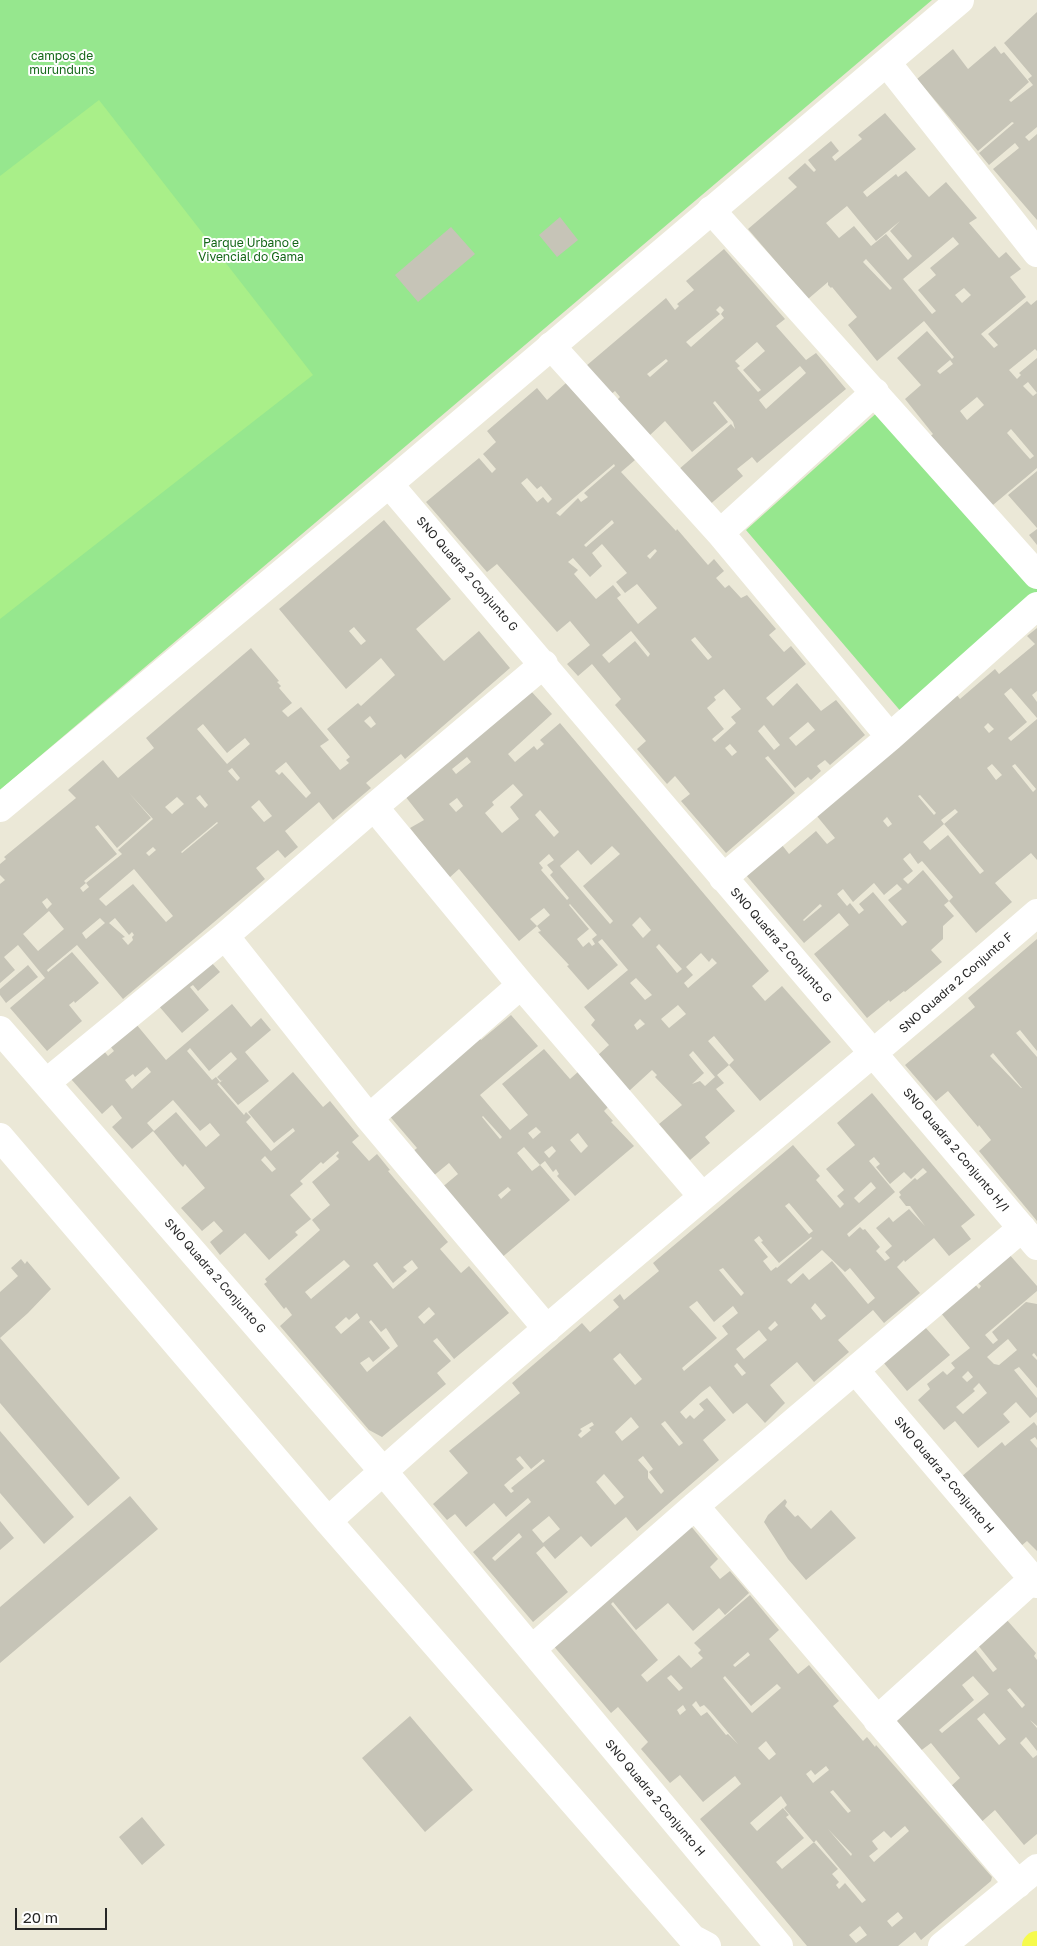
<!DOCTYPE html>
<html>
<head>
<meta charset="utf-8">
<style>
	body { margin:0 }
	#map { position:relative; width:1037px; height:1946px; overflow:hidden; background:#ebe8d7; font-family:"Golos Text",sans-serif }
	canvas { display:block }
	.scale { position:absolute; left:15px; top:1908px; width:92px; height:22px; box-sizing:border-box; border:2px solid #272727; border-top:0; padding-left:6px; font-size:15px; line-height:18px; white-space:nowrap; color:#272727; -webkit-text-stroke:4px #fff; paint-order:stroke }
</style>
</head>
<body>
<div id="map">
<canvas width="1037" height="1946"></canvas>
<div class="scale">20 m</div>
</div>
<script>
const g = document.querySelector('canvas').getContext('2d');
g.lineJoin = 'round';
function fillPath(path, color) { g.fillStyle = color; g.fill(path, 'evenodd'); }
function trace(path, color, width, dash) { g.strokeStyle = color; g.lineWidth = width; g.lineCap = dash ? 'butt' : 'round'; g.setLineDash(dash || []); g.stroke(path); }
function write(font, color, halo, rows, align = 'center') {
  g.font = font + ' "Golos Text",sans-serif'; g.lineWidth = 4; g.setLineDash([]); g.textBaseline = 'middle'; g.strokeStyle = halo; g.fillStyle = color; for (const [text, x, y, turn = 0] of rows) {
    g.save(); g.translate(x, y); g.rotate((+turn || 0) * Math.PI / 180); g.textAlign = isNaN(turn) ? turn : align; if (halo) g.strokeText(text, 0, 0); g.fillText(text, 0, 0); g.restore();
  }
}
fillPath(new Path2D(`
	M0 0H932L0 790Z
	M881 409 1037 586V592L903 714 746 530Z`), '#96e78e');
fillPath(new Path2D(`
	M99 100 313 375 0 619V176Z`), '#a9ef89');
fillPath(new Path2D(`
	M1037 12V127L1025 137 1029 141 1037 134V220L993 169 1019 148 1015 143 989 165 979 153 1014 123 1012 122 978 151 917 79 953 49 968 69 995 46 1001 54 1004 52 1029 82 1009 100 1011 102 1033 85 1028 79 1032 76 1004 43Z
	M885 113 916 149 863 192 867 197 896 174 898 177 906 171 929 197 946 182 977 218 969 223 999 258 1006 252 1021 269 1010 277 1026 297 981 334 994 348 998 345 988 334 1027 301 1031 305 1037 300V351L1035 349 1009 370 1017 379 1021 375 1019 373 1037 358V468L987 510 927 439 933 434 905 399 921 385 897 358 927 331 952 359 954 357 924 321 877 361 848 325 857 317 832 287 831 288 828 285V282L808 299 748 229 797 187 788 178 805 163 814 172 816 170 808 160 831 141 839 151 832 157 835 161 862 139 858 135ZM847 206 876 241 900 221 890 231 912 256 908 260 886 234 871 246 854 226 839 238 826 223ZM953 237 959 244 930 268 936 275 918 290 936 311 932 314 903 279ZM866 259 892 288 890 290 863 262ZM964 288 971 295 962 303 955 295ZM950 360 953 364 940 374 937 371ZM1028 382 1037 393 1033 396 1023 386ZM977 397 984 405 967 420 960 411ZM1011 429 1034 456 1030 459 1007 433Z
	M560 217 578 240 557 257 539 235Z
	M451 227 475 254 418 302 395 275Z
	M724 249 785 319 776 326 806 360 816 353 846 389 757 463 752 457 737 469 743 476 707 507 678 470 731 424 735 429 733 422 715 401 713 403 728 422 692 452 665 421 649 436 615 402 620 397 615 391 610 395 586 366 666 298 675 310 679 306 677 304 694 290 686 281ZM720 306 724 310 721 314 724 318 691 347 686 342 720 314 716 310ZM757 342 765 351 743 370 761 390 758 392 737 368 740 366 735 361ZM666 359 668 361 650 377 647 374ZM800 366 806 373 766 409 759 400Z
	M566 383 635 460 621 472 676 531 677 529 708 565 714 559 724 571 716 578 725 588 729 585 741 598 747 595 776 629 769 635 784 652 791 646 806 664 766 698 773 706 797 683 821 711 836 700 865 735 830 765 825 760 817 766 821 771 811 780 808 777 795 788 768 756 765 758 795 793 726 853 681 801 690 794 675 776 667 784 637 749 646 741 615 705 621 699 592 664 578 676 567 664 590 645 570 621 557 632 497 564 487 572 426 502 479 458 492 473 496 469 483 454 496 442 487 431 537 388 547 400ZM614 464 615 466 584 493 588 497 581 502 578 498 560 516 556 513ZM527 478 537 489 541 486 552 499 548 503 543 497 537 502 521 483ZM612 520 614 523 586 547 584 545ZM602 544 627 573 616 582 625 593 637 584 657 608 638 624 617 598 621 595 613 585 596 599 574 574 578 570 568 562 573 558 590 577 602 566 592 553ZM655 549 657 551 650 559 647 556ZM631 631 650 654 648 657 635 641 609 663 602 655ZM695 637 712 657 708 660 691 640ZM724 689 741 709 731 717 736 723 715 742 712 739 724 729 707 708 716 700 714 697ZM808 722 815 730 796 746 789 738ZM764 725 780 745 774 750 758 731ZM730 744 737 752 732 756 725 748Z
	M1037 471V528L1008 495Z
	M384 520 451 599 416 629 441 658 444 661 479 631 510 668 405 759 401 754 366 783 371 788 333 820 319 802 285 831 298 847 285 858 278 850 256 868 265 879 123 999 77 945 47 970 48 972 72 952 99 983 75 1003 74 1001 69 1005 82 1021 47 1051 10 1008 45 978 18 945 4 957 15 970 0 983V884L5 880 0 875V864L6 859 4 857 76 798 68 790 103 760 118 778 154 748 146 738 251 648 279 681 277 682 281 686 279 688 292 703 282 711 288 717 301 707 329 740 320 746 340 770 349 763 346 760 350 757 327 729 358 703 361 706 395 675 381 658 346 689 279 609ZM354 627 366 641 361 645 349 631ZM370 716 376 724 371 728 364 721ZM203 724 227 753 245 738 250 744 227 764 197 729ZM286 762 311 793 306 798 282 772 279 775 275 771ZM232 768 240 778 237 781 228 771ZM129 793 153 819 118 850 122 854 86 883 89 887 83 892 80 888 86 883 84 881 117 854 95 827 98 825 117 848 151 818ZM200 795 208 805 205 808 196 798ZM177 797 184 804 172 814 165 807ZM259 800 272 816 264 822 251 807ZM217 822 218 823 182 853 181 852ZM153 847 156 850 149 856 146 853ZM134 869 173 916 166 922 133 884 106 906 99 899ZM47 898 52 904 47 909 42 902ZM49 911 64 929 38 951 23 934ZM100 918 105 923 86 939 82 933ZM115 918 129 935 132 932 134 935 132 937 133 940 128 945 122 938 125 937 109 923Z
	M1037 529V545L1029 535Z
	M1037 628V691L1032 695 1037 702V718L1011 688 1004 694 1027 722 1008 738 1011 741 1037 719V860L1031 853 995 883 1012 902 976 933 949 901 953 897 922 861 918 864 910 853 903 859 913 871 903 879 908 884 923 870 949 901 944 905 954 916 943 926V939L931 950 942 962 905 992 904 991 890 1002 889 1000 867 1018 814 954 849 925 839 913 804 943 746 875 782 845 789 854 816 831 827 844 835 838 816 815 956 694 960 699 995 669 999 674 1035 644 1027 636ZM988 723 994 729 989 733 984 727ZM992 764 1002 775 996 780 987 768ZM1015 764 1036 789 1033 792 1012 766ZM920 795 936 813 934 815 918 796ZM955 809 958 812 944 824 984 871 980 874 948 835 930 850 923 842 944 824 941 820ZM887 817 892 824 888 827 883 821ZM874 883 884 895 897 884 902 889 888 900 907 922 902 926 873 892 859 904 864 910 859 914 850 903 847 906 837 894 843 889 853 902ZM820 904 822 906 804 921 803 920Z
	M530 690 552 714 508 754 515 762 534 746 537 750 544 744 540 740 560 723 769 971 752 986 765 1001 782 986 831 1042 760 1101 729 1065 734 1060 714 1036 708 1041 729 1065 717 1075 724 1083 716 1089 735 1111 705 1137 710 1143 690 1160 659 1124 682 1105 655 1077 657 1075 652 1070 629 1091 598 1055 609 1045 591 1025 595 1020 584 1007 628 970 602 939 598 942 618 965 588 990 567 966 569 965 538 932 541 931 537 926 550 915 544 908 530 919 537 926 519 941 459 869 449 878 410 828 424 820 405 796ZM467 757 471 762 456 774 452 769ZM513 784 523 795 510 807 519 819 502 833 485 813 494 805 492 802ZM457 798 463 806 456 812 449 804ZM540 810 559 832 554 837 535 815ZM612 846 620 854 583 886 613 921 610 924 560 866 578 850 591 865ZM549 854 554 860 547 865 553 872 550 875 569 898 567 900 541 870 543 868 539 863ZM570 904 597 935 592 939 595 944 592 946 589 942 583 947 577 939 589 929 569 905ZM640 917 651 930 643 938 632 925ZM659 944 682 969 677 973 656 947ZM701 953 709 962 712 958 717 963 688 988 684 983 693 975 686 967ZM636 978 652 995 645 1000 630 983ZM678 1005 686 1014 669 1028 661 1019ZM640 1019 645 1024 637 1030 634 1025ZM693 1051 715 1077 705 1086 700 1081 692 1084 704 1073 689 1055Z
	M1037 939V1051L1020 1030 1016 1033 1037 1057V1221L979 1151 991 1140 979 1125 978 1127 948 1091 936 1101 905 1065 975 1007 968 998ZM993 1053 1022 1088H1021L990 1056Z
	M211 962 220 972 198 991 193 985 190 987 209 1010 182 1033 158 1005Z
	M28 965 38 977 6 1003 0 995V989Z
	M232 1004 251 1027 261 1018 271 1030 245 1052 269 1081 238 1105 219 1083 223 1080 221 1081 217 1077 237 1059 231 1052 209 1071 190 1048 187 1051 212 1080 216 1077 220 1082 217 1084 244 1115 246 1112 251 1117 246 1122 271 1151 295 1131 293 1128 274 1143 248 1112 293 1072 323 1107 330 1101 359 1136 352 1142 369 1161 377 1154 390 1170 388 1171 448 1242 440 1249 461 1273 469 1266 509 1313 454 1359 437 1338 433 1341 451 1361 437 1373 446 1384 382 1437 369 1430 280 1326 292 1315 286 1307 284 1309 264 1284 267 1282 265 1279 320 1230 312 1220 330 1205 312 1182 339 1159 336 1156 339 1153 338 1151 323 1164 321 1162 300 1181 303 1184 290 1195 311 1219 295 1232 298 1235 269 1260 245 1233 220 1255 210 1242 223 1231 214 1221 202 1231 181 1208 205 1188 185 1164 183 1167 176 1159 153 1131 132 1149 112 1127 122 1118 112 1105 102 1114 71 1079 104 1051 108 1056 114 1051 110 1046 136 1024 166 1060ZM147 1067 151 1072 132 1089 125 1080 133 1074 135 1077ZM173 1100 200 1131 210 1123 220 1135 206 1147 176 1112 154 1131 147 1123ZM265 1156 276 1169 272 1172 261 1160ZM344 1260 350 1266 311 1299 305 1292ZM412 1260 418 1268 393 1289 373 1265 377 1262 393 1283 407 1271 403 1267ZM429 1307 435 1314 424 1324 418 1317ZM357 1313 360 1318 341 1334 335 1327 346 1317 349 1320ZM371 1320 381 1332 386 1328 398 1346 367 1372 360 1363 369 1357 373 1362 390 1348 369 1322Z
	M511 1015 538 1046 480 1095 510 1130 528 1115 502 1084 544 1049 570 1079 579 1071 608 1107 604 1111 613 1121 611 1122 634 1146 575 1196 557 1176 559 1174 556 1169 553 1172 545 1161 540 1165 524 1147 517 1153 532 1171 540 1165 570 1200 500 1259 440 1189 458 1174 449 1163 432 1177 411 1153 417 1148 387 1113 478 1036 481 1040ZM483 1116 502 1137 500 1139 482 1117ZM536 1127 541 1132 533 1139 528 1133ZM578 1133 588 1146 581 1153 570 1140ZM552 1146 556 1151 549 1158 544 1152ZM508 1187 511 1190 501 1199 498 1195Z
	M872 1093 975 1215 961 1226 971 1239 949 1256 934 1238 905 1262 904 1260 897 1267 920 1293 884 1323 873 1310 838 1340 849 1352 814 1382 797 1362 770 1385 785 1403 765 1423 747 1403 733 1414 710 1386 702 1392 680 1412 686 1419 690 1415 694 1419 704 1410 699 1404 707 1398 726 1420 703 1440 719 1460 637 1531 626 1517 591 1547 581 1536 555 1559 544 1546 536 1553 568 1592 533 1622 473 1552 531 1502 528 1498 506 1517 494 1503 466 1527 455 1514 447 1520 433 1504 468 1473 449 1451 520 1393 512 1383 582 1323 590 1332 619 1307 613 1300 620 1294 624 1300 659 1271 653 1263 793 1145 820 1176 816 1180 840 1208 844 1204 837 1196 844 1190 826 1169 855 1145 837 1123ZM874 1157 880 1164 876 1167 890 1184 904 1172 911 1179 923 1168 927 1172 917 1180 915 1178 899 1192 901 1195 899 1197 906 1206H910L925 1226 909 1209 893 1222 889 1217 876 1228 892 1246 885 1252 890 1258 885 1261 876 1251 880 1247 865 1229 863 1230 860 1227 849 1237 847 1234 895 1192 869 1161ZM871 1182 876 1188 859 1203 854 1198ZM789 1203 813 1231 809 1234 785 1206ZM759 1236 763 1241 761 1242 779 1263 811 1237 812 1238 777 1268 776 1267 771 1271 763 1261 768 1257 754 1240ZM822 1250 845 1272 850 1268 875 1298 868 1304 832 1261 809 1280 803 1273 791 1284 787 1280ZM723 1268 744 1293 741 1296 719 1270ZM697 1301 714 1322 733 1306 738 1313 722 1326 728 1334 684 1371 682 1368 717 1338 689 1307ZM815 1303 826 1316 821 1320 811 1308ZM775 1321 778 1325 771 1331 768 1328ZM759 1330 767 1340 744 1359 736 1349ZM620 1353 642 1379 635 1385 613 1359ZM737 1363 746 1373 742 1376 734 1366ZM631 1417 639 1427 622 1441 615 1432ZM665 1421 683 1443 679 1446 661 1424ZM592 1422 594 1425 589 1428 591 1430 581 1438 578 1435 582 1431 580 1429ZM520 1456 531 1469 543 1459 545 1461 511 1488 514 1491 511 1493 504 1485 524 1468 516 1459ZM643 1456 653 1469 649 1472 664 1491 661 1494 648 1478V1471L638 1460ZM604 1474 624 1497 615 1505 596 1482ZM549 1516 560 1529 543 1543 532 1530ZM519 1533 522 1537 495 1561 492 1558Z
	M1008 1253 1037 1286V1291L985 1335 993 1344 998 1340 992 1332 1026 1302 1037 1304V1357L1034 1353 1032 1355 1037 1360V1388L1019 1367 1014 1370 1037 1398V1412L1030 1418 1016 1402 1003 1414 1010 1422 978 1448 955 1421 944 1430 918 1400 930 1389 927 1384 943 1371 947 1375 955 1368 951 1363 970 1348 940 1312 974 1283 979 1289 981 1286 976 1281ZM1008 1339 1017 1350 999 1365 994 1364 987 1357ZM968 1371 973 1377 967 1382 962 1377ZM979 1383 987 1393 963 1414 956 1407 975 1391 973 1389Z
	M21 1259 25 1264 27 1261 51 1289 28 1313 0 1338 120 1478 88 1506 0 1403V1292L18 1276 11 1268Z
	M925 1327 950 1355 907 1391 883 1362Z
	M1034 1422 1037 1426V1440L1035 1437 1030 1440 1037 1448V1551L1027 1541 1021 1546 961 1477 1002 1442 1005 1446Z
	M0 1431 74 1517 44 1544 0 1493Z
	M130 1496 158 1529 0 1663V1607Z
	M785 1499 787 1502 785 1506 795 1517 798 1515 811 1529 831 1510 856 1538 806 1580 788 1559 764 1522 768 1515Z
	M0 1521 14 1538 0 1550Z
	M690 1525 718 1559 710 1567 720 1579 730 1571 749 1593 725 1615 719 1608 693 1631 668 1603 636 1630 613 1602 611 1604 658 1660 641 1675 647 1682 679 1655 691 1668 703 1658 698 1653 701 1650 694 1643 750 1595 779 1630 769 1639 798 1674 809 1665 839 1701 833 1706 863 1741 867 1737 875 1747 876 1745 992 1877 991 1881 921 1940 915 1932 898 1946H807L700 1819 741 1784 735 1776 703 1802 680 1775 670 1783 641 1749 648 1742 618 1707 611 1713 551 1643ZM748 1652 750 1655 735 1667 733 1665ZM671 1675 683 1688 679 1691 667 1678ZM725 1676 751 1706 777 1684 781 1688 752 1713 723 1678ZM696 1701 700 1707 704 1705 710 1711 738 1744 728 1734 726 1735 707 1712 701 1716 692 1705ZM683 1705 686 1710 680 1715 677 1710ZM766 1741 776 1754 769 1760 758 1748ZM826 1766 829 1770 813 1783 806 1774 811 1770 815 1775ZM833 1790 851 1811 848 1813 830 1792ZM781 1796 787 1805 784 1808 814 1843 816 1840 866 1900 862 1903 845 1883 839 1889 836 1885 839 1882 832 1874 838 1869 814 1842 782 1869 776 1862 804 1838 786 1817 789 1815 783 1808 757 1831 750 1823ZM905 1826 909 1831 874 1862 869 1856 878 1849 872 1841 884 1831 891 1838ZM828 1829 852 1854 851 1856ZM898 1912 903 1918 892 1927 887 1921ZM860 1926 867 1935 856 1943 849 1935Z
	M1006 1619 1036 1653 1034 1656 1037 1660V1726L1030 1720 1037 1728V1751L1026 1737 1020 1743 1033 1758 1037 1755V1834L1024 1845 995 1810 978 1825 950 1787 960 1778 931 1743 919 1752 890 1717 973 1647 993 1672 997 1669 977 1644ZM973 1676 989 1694 942 1733 939 1730 974 1700 962 1685ZM1010 1688 1025 1705 1022 1708 1007 1690ZM984 1713 1006 1739 999 1745 977 1719Z
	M410 1716 473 1790 425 1832 362 1758Z
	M142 1817 165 1845 142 1865 119 1837Z`), '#c6c4b7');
trace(new Path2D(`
	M887 63 1037 253
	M711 210 1037 575
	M551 346 720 533 890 737
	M389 484 1037 1246
	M720 533 875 392
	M374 807 521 985 702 1196
	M723 878 890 737 1037 606
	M225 936 369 1118 547 1329
	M0 1030 383 1471 779 1946
	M47 1082 225 936 374 807 544 664
	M369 1118 521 985
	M0 1137 328 1521 692 1938 707 1946
	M856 1371 1037 1584
	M695 1506 1018 1884
	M328 1521C558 1312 802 1117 1037 913
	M532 1649 695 1506 1022 1228
	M877 1720 1033 1579
	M942 1946 1037 1868`), '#fff', 28);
trace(new Path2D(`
	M0 808 389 484 960 0`), '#fff', 28);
trace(new Path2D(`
	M1036 1946 1037 1945`), '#f6fa4d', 28);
write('12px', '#146718', '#fff', [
	["campos de",62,56],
	["murunduns",62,70],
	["Parque Urbano e",251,243],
	["Vivencial do Gama",251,257]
]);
write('12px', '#272727', '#fff', [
	["SNO Quadra 2 Conjunto G",467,574,49],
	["SNO Quadra 2 Conjunto G",781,945,49],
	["SNO Quadra 2 Conjunto F",956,983,-41],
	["SNO Quadra 2 Conjunto H/I",956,1150,50],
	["SNO Quadra 2 Conjunto G",215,1276,49],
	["SNO Quadra 2 Conjunto H",944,1475,50],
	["SNO Quadra 2 Conjunto H",655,1798,50]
]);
</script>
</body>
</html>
